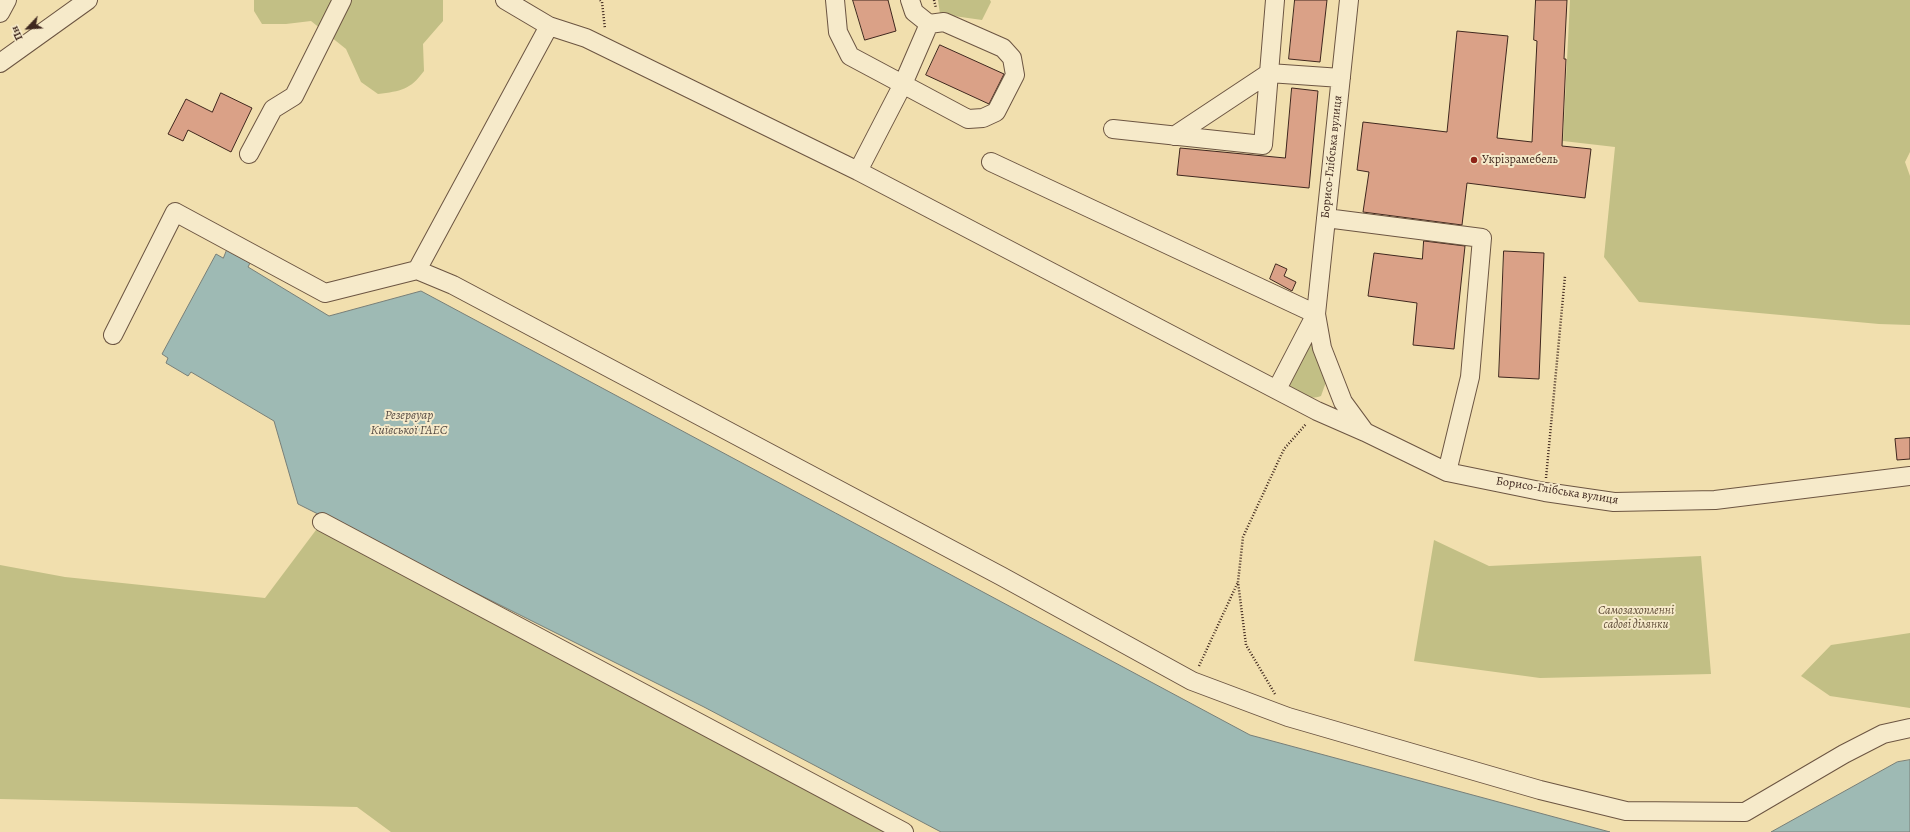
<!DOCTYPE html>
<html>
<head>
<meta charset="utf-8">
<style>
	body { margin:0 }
	#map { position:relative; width:1910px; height:832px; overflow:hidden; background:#f1dfae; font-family:Alegreya,serif }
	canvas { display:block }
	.north { position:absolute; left:8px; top:8px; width:40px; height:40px; -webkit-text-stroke:3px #f6eaca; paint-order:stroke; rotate:245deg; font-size:11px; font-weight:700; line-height:16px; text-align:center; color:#3f271e }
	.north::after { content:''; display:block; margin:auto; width:14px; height:18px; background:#3f271e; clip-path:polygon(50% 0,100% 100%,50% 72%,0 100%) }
</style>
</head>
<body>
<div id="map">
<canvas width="1910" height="832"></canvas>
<div class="north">Пн</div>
</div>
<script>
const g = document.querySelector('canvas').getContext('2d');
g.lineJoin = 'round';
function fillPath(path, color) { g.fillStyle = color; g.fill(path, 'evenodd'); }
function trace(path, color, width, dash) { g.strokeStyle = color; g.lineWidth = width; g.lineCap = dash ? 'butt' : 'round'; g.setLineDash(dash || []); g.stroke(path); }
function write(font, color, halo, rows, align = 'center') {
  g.font = font + ' Alegreya,serif'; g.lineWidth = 4; g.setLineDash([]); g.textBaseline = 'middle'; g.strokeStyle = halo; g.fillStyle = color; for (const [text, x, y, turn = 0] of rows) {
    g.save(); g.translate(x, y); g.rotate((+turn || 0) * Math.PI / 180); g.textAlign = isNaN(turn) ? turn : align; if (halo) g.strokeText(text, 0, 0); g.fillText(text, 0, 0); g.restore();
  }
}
fillPath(new Path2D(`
	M254 0H443V21L423 44 424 71C410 90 401 91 378 94L361 82 346 49 311 21 286 24H262L254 11Z
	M938 0H990L991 2 982 20 940 14Z
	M1570 0H1910V152L1905 162 1910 176V325L1879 324 1639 302 1604 257 1615 147 1563 141Z
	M1311 342 1326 382 1321 396C1307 401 1298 393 1287 384Z
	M322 522 904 832H391L357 807 0 799V565L65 577 265 598Z
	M1434 540 1489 566 1701 556 1711 674 1540 678 1414 661Z
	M1910 633V708L1830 696 1801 676 1831 645Z`), '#c2bf85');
const water = new Path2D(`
	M227 250 250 263 248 267 329 316 421 291 1250 735 1610 832H941L704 707 298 504 274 421 191 372 188 376 166 363 168 358 162 354 216 254 223 258Z
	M1910 760V832H1771L1897 762Z`);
fillPath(water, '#9ebab4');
trace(water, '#787f78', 1);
const building = new Path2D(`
	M853 0H888L896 31 865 40Z
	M1295 0H1327L1320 62 1289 59Z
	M1536 0H1567L1564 59H1566L1562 146 1591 149 1585 198 1467 183 1462 225 1363 212 1369 172 1357 170 1363 122 1447 132 1457 31 1508 36 1497 138 1532 142 1537 41 1534 40Z
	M940 45 1004 74 989 104 926 75Z
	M1292 88 1318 91 1309 188 1177 175 1180 148 1285 158Z
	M221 93 252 108 231 152 188 130 183 141 168 134 186 99 212 112Z
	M1424 241 1465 246 1454 349 1413 345 1417 303 1368 296 1374 253 1422 259Z
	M1504 251 1544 253 1539 379 1499 377Z
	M1276 264 1287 269 1284 276 1296 282 1292 291 1270 279Z
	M1910 438V459L1897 460 1895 439Z`);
fillPath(building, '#daa187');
trace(building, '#3f271e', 1);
const minor = new Path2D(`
	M505 0 549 26 586 38 858 171 1317 411 1365 432 1447 472 1545 492 1614 502 1715 500 1910 476
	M835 0 838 32 850 56 968 119 983 118 996 112 1015 75 1012 58 1003 48 944 22 929 24
	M1349 0 1316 314 1322 348 1343 402 1365 432
	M0 13 7 0
	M0 63 88 0
	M1113 129 1263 145 1269 73 1341 78
	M1174 136 1269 73 1275 0
	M249 154 273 109 294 96 342 0
	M991 162 1316 314 1277 389
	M858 171 903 84 929 24 914 12 910 0
	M1326 218 1482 238 1470 377 1447 472
	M417 270 453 285 1001 576 1192 681 1288 717 1540 790 1626 811 1745 812 1844 754 1883 734 1910 728
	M113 335 175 212 325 293 417 270 549 26
	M322 522 904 832`);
trace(minor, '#6c5542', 20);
trace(new Path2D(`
	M600 0 602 2 605 29
	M934 0 936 8
	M1546 478 1565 276
	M1199 666 1238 582
	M1275 694 1246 645 1238 582 1243 537 1284 449 1306 424`), '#3f271e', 2.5, [1, 2]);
trace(minor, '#f6eaca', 18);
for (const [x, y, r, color] of [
	[1474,160,4,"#8f2418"]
]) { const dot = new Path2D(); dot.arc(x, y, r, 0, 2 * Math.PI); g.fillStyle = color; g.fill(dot); trace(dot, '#f6eaca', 1.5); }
write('12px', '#3f271e', '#f6eaca', [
	["Борисо-Глібська вулиця",1332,157,-84],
	["Борисо-Глібська вулиця",1557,491,9]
]);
write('12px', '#3f271e', '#f6eaca', [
	["Укрізрамебель",1482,160]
], 'left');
write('italic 12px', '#604d38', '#f6eaca', [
	["Самозахопленні",1636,611],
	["садові ділянки",1636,625]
]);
write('italic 13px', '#574c44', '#f6eaca', [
	["Резервуар",409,416],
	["Київської ГАЕС",409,431]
]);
</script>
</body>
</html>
